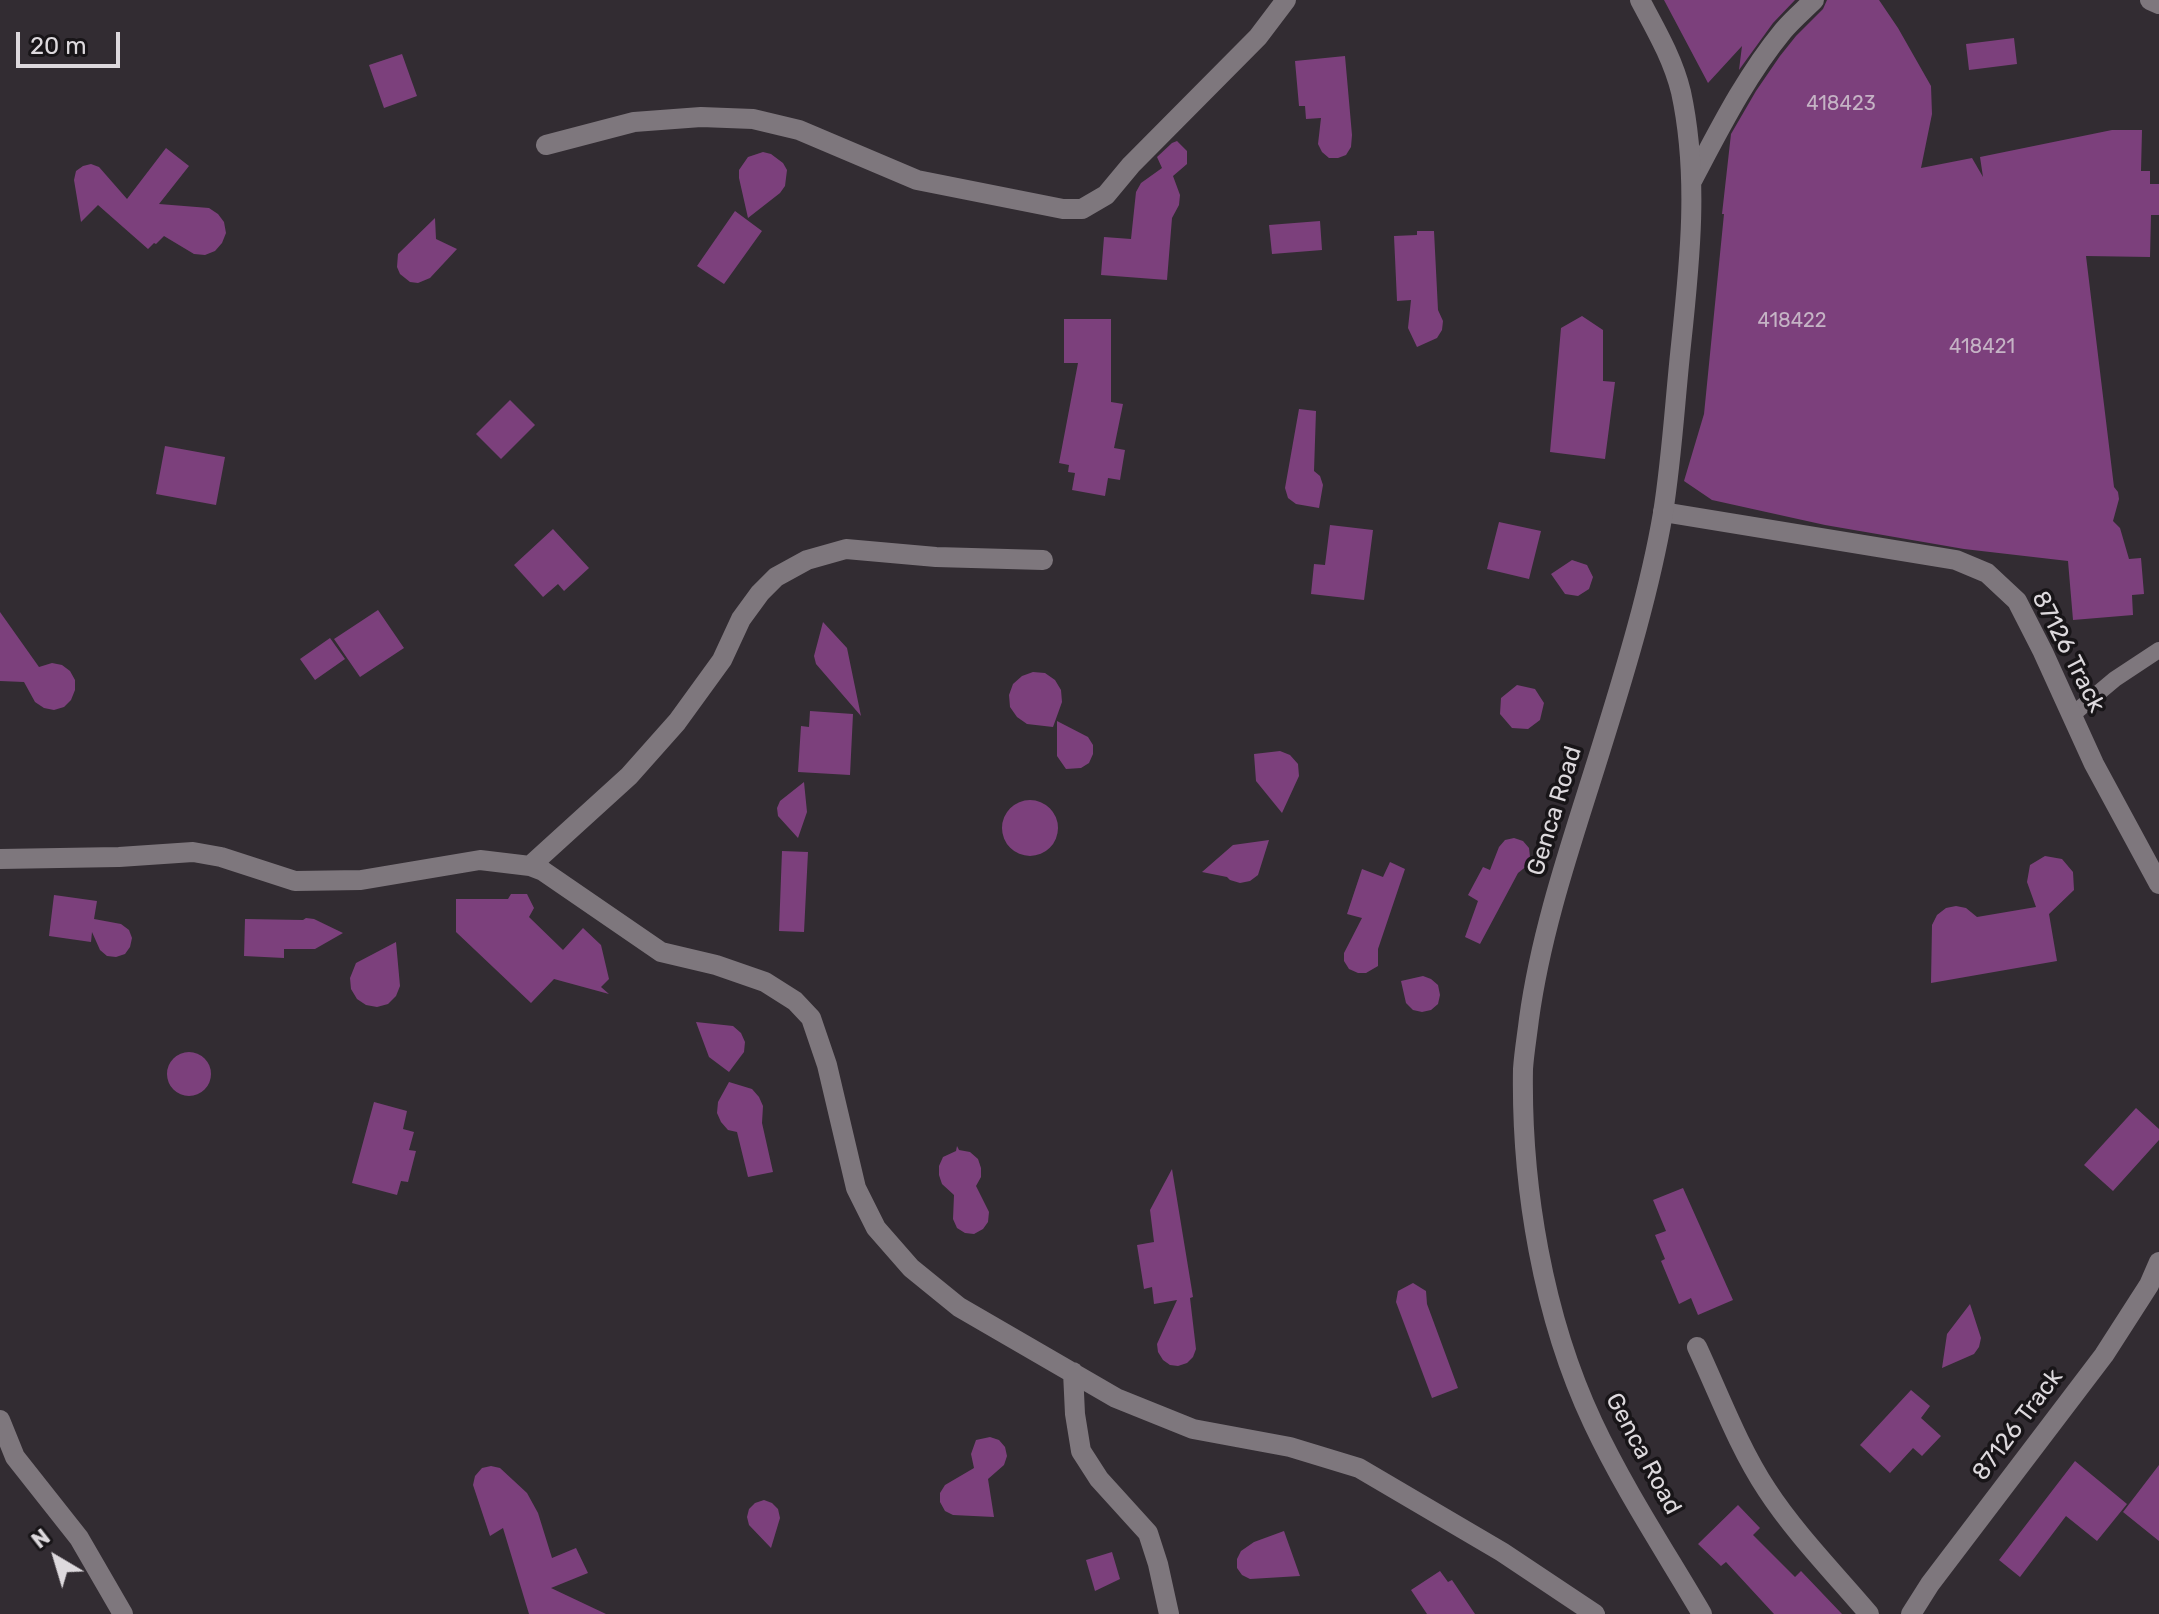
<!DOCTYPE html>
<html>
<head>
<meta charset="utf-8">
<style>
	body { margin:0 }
	#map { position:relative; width:2159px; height:1614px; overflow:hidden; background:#322c32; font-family:Rubik,sans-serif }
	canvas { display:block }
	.north { position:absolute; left:16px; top:1518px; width:80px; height:80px; -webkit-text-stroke:6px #181518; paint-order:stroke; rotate:322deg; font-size:22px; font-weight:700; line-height:32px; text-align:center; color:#ddd9dd }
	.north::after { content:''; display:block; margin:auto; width:28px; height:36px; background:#ddd9dd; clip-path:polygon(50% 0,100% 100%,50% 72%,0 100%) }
	.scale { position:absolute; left:16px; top:32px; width:104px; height:36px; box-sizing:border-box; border:4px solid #ddd9dd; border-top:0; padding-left:10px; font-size:24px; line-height:28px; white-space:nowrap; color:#ddd9dd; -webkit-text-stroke:6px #181518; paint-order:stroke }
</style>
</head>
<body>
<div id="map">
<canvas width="2159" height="1614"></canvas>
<div class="north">N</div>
<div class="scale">20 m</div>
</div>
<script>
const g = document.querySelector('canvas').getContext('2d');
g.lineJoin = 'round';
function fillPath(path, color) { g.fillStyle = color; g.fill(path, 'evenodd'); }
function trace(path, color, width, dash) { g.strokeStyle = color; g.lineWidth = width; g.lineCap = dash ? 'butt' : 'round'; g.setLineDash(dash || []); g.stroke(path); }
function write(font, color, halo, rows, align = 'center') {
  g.font = font + ' Rubik,sans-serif'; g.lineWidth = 7; g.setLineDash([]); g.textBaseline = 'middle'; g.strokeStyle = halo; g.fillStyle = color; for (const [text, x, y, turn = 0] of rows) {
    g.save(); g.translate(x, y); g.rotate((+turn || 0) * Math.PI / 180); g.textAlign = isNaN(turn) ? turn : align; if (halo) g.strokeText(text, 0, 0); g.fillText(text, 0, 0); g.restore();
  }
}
fillPath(new Path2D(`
	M1664 0H1795L1773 23 1739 70 1742 46 1708 83Z
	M1827 0H1879L1898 28 1931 86 1932 114 1921 168 1972 158 1983 177 1980 157 2112 130H2142L2141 171H2150V184H2159V215H2151L2150 257 2086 256 2114 487 2118 492 2119 499 2113 521 2120 528 2129 559 2141 558 2144 594 2132 595 2133 615 2073 620 2068 561 1964 549 1825 525 1712 500 1684 481 1704 414 1724 214H1722L1731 134 1756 91 1780 56 1796 36 1823 9Z
	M2014 38 2017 64 1969 70 1966 44Z
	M402 54 417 96 384 108 369 65Z
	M1345 56 1352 135 1351 147 1346 155 1338 158H1329L1322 152 1318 144 1321 118 1306 119 1305 106H1299L1295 61Z
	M1177 141 1187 151V164L1173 176 1180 195 1179 205 1172 218 1167 280 1101 275 1104 237 1131 239 1136 192 1141 183 1162 168 1157 157 1172 143Z
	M166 148 189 166 159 204 209 208 218 214 224 222 226 233 222 243 215 251 205 255 194 254 164 236 156 244 154 243 148 249 98 205 81 222 74 180 76 171 83 166 91 164 99 167 127 199Z
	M763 152 771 154 783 163 787 170 785 186 780 193 748 218 739 178V170L748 157Z
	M735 211 762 231 724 284 697 266Z
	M435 218 436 239 457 249 430 278 418 283 410 282 400 274 397 267 398 254Z
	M1320 221 1322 250 1272 254 1269 225Z
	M1417 231H1434L1438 310 1443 321 1442 330 1437 338 1417 347 1408 328 1411 300 1397 301 1394 236 1417 235Z
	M1582 316 1603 330V381L1615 382 1605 459 1550 452 1561 328Z
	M1064 319H1111V402L1123 404 1114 448 1125 450 1120 480 1108 478 1105 496 1072 490 1075 473 1068 472 1069 465 1059 463 1078 363H1064Z
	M510 400 535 425 501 459 476 434Z
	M1299 409 1316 411 1314 471 1320 476 1323 485 1319 508 1296 504 1288 498 1285 488Z
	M165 446 225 457 216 505 156 494Z
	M1499 522 1541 531 1529 579 1487 569Z
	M1330 525 1373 530 1364 600 1311 594 1314 564 1325 565Z
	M553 529 589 568 564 591 558 584 543 597 514 565Z
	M1572 560 1587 565 1593 577 1589 589 1578 596 1565 594 1551 574Z
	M378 610 404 648 360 677 334 639Z
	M0 612 39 667 52 663 62 665 70 671 75 680V690L71 700 64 707 54 710 44 708 35 702 24 682 0 681Z
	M823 622 847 648 861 716 816 664 814 656Z
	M330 638 345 659 315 680 300 659Z
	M1033 672 1045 673 1055 680 1061 690 1062 702 1053 727 1027 724 1017 717 1010 707 1009 695 1013 684 1022 676Z
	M1517 685 1535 689 1544 703 1540 720 1528 729 1512 728 1500 714 1501 698Z
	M810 711 853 714 850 775 798 772 801 726 809 727Z
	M1057 721 1088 737 1093 745V754L1089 763 1081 768 1066 769 1057 756Z
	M1280 751 1290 755 1298 764 1299 776 1282 813 1256 781 1254 754Z
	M804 782 807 812 798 838 778 816 777 808 780 801Z
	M1002 828a28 28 0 1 1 56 0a28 28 0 1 1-56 0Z
	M1514 838 1523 841 1529 848 1530 857 1528 865 1518 873 1480 944 1465 937 1478 901 1468 895 1483 867 1490 870 1499 847 1505 840Z
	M1269 840 1258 875 1250 881 1240 883 1230 880 1227 877 1202 872 1233 845Z
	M782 851 808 852 804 932 779 931Z
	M2045 856 2062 859 2073 872 2074 890 2049 914 2057 961 1931 983 1932 925 1937 915 1946 908 1956 906 1966 908 1977 917 2036 907 2027 882 2030 865Z
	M1390 862 1405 869 1378 949V966L1366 973H1358L1349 969 1344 961V953L1362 918 1347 914 1362 869 1383 877Z
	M511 894H527L534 908 529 917 563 950 583 928 601 945 609 979 601 987 609 994 554 979 531 1003 456 932V899H508Z
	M54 895 97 901 94 919 121 924 129 930 132 938 130 947 125 954 116 957 107 956 100 950 92 932 91 942 49 936Z
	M306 918 314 919 343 933 315 949H284V958L244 956 245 919 303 920Z
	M396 942 400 986 396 996 388 1004 377 1007 366 1005 357 999 351 989 350 978 356 963Z
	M1423 976 1431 979 1438 985 1440 995 1438 1004 1431 1010 1422 1012 1413 1010 1406 1003 1401 981Z
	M696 1022 733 1026 741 1033 745 1042 744 1052 729 1072 709 1057Z
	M167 1074a22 22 0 1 1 44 0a22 22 0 1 1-44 0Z
	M729 1082 752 1089 759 1097 763 1106 762 1123 773 1172 748 1177 737 1132 728 1130 721 1122 717 1113 718 1102Z
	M374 1102 407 1111 403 1129 414 1132 409 1150 416 1151 408 1182 401 1181 397 1195 352 1183Z
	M2136 1108 2159 1129V1140L2113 1191 2084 1165Z
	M957 1146 959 1150 970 1152 978 1159 981 1168V1177L976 1186 989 1212 988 1222 983 1229 974 1234 965 1233 957 1228 953 1219 954 1195 942 1184 939 1175V1166L943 1157 956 1151Z
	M1172 1169 1193 1297 1190 1298 1196 1349 1193 1357 1187 1363 1178 1366 1170 1365 1163 1360 1158 1352 1157 1344 1177 1300 1154 1304 1152 1287 1144 1289 1137 1245 1154 1242 1150 1210Z
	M1683 1188 1733 1300 1698 1315 1691 1298 1679 1304 1661 1261 1665 1259 1655 1235 1666 1231 1653 1200Z
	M1413 1283 1426 1291 1427 1304 1458 1388 1432 1398 1396 1302 1398 1291Z
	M1970 1304 1981 1338 1979 1347 1974 1354 1942 1368 1947 1334Z
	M1911 1390 1930 1406 1921 1418 1941 1436 1922 1456 1913 1448 1890 1473 1860 1445Z
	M990 1437 999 1440 1005 1447 1007 1456 1004 1465 988 1479 994 1517 953 1515 945 1511 940 1502V1493L945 1485 974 1468 971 1454 976 1440Z
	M2075 1461 2127 1504 2097 1541 2066 1516 2020 1577 1999 1560Z
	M2159 1465V1541L2123 1512Z
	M491 1466 500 1468 527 1493 538 1513 552 1558 576 1548 588 1573 551 1588 606 1614H529L503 1528 490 1536 473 1485 475 1476 482 1468Z
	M764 1500 772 1503 778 1509 780 1518 771 1548 749 1525 747 1517 749 1509 755 1503Z
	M1738 1505 1760 1528 1753 1535 1795 1577 1801 1571 1842 1614H1774L1726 1562 1721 1566 1698 1544Z
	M1284 1531 1300 1576 1250 1579 1242 1575 1237 1568V1559L1241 1551 1254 1542Z
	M1112 1552 1120 1579 1095 1591 1086 1560Z
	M1440 1571 1448 1582 1452 1580 1475 1614H1427L1411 1590Z`), '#7c407c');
trace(new Path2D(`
	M2072 715 2115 679 2159 650`), '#7e777d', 16);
trace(new Path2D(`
	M2150 0 2159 4
	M546 145 634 122 701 117 753 119 799 130 917 180 1063 209H1082L1106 195 1131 165 1258 37 1286 0
	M1693 179C1720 128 1746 76 1783 31 1792 20 1804 10 1814 0
	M1663 512 1956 560 1987 573 2017 601 2043 652 2094 764 2159 884
	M0 859 119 857 193 852 221 857 295 881 361 880 480 860 530 866 543 871 661 952 716 965 765 982 795 1001 811 1018 827 1065 856 1188 876 1228 911 1268 959 1307 1116 1398 1193 1429 1290 1447 1359 1468 1502 1552 1595 1614
	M530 866 629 776 677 722 722 660 741 619 760 593 776 577 807 560 846 549 936 557 1043 560
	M1697 1347C1719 1394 1738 1446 1767 1490 1795 1533 1836 1575 1869 1614
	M1073 1372 1075 1414 1081 1451 1099 1479 1148 1533 1158 1564 1169 1614
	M0 1420 15 1457 79 1538 123 1614
	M1911 1614 1930 1584 2104 1355 2149 1285 2159 1262`), '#7e777d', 20);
trace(new Path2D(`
	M1640 0C1656 30 1673 59 1681 92 1699 175 1690 261 1681 345 1675 400 1672 457 1663 513 1650 589 1626 668 1603 742 1575 833 1542 924 1529 1019 1527 1036 1524 1053 1523 1069 1521 1186 1543 1317 1593 1423 1624 1489 1665 1551 1702 1614`), '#7e777d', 20);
write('20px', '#c5b3c5', null, [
	["418423",1841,104],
	["418422",1792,321],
	["418421",1982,347]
]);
write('24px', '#ddd9dd', '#181518', [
	["87126 Track",2068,652,63],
	["Genca Road",1555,811,-73],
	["87126 Track",2018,1425,-53],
	["Genca Road",1643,1454,62]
]);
</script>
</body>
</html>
